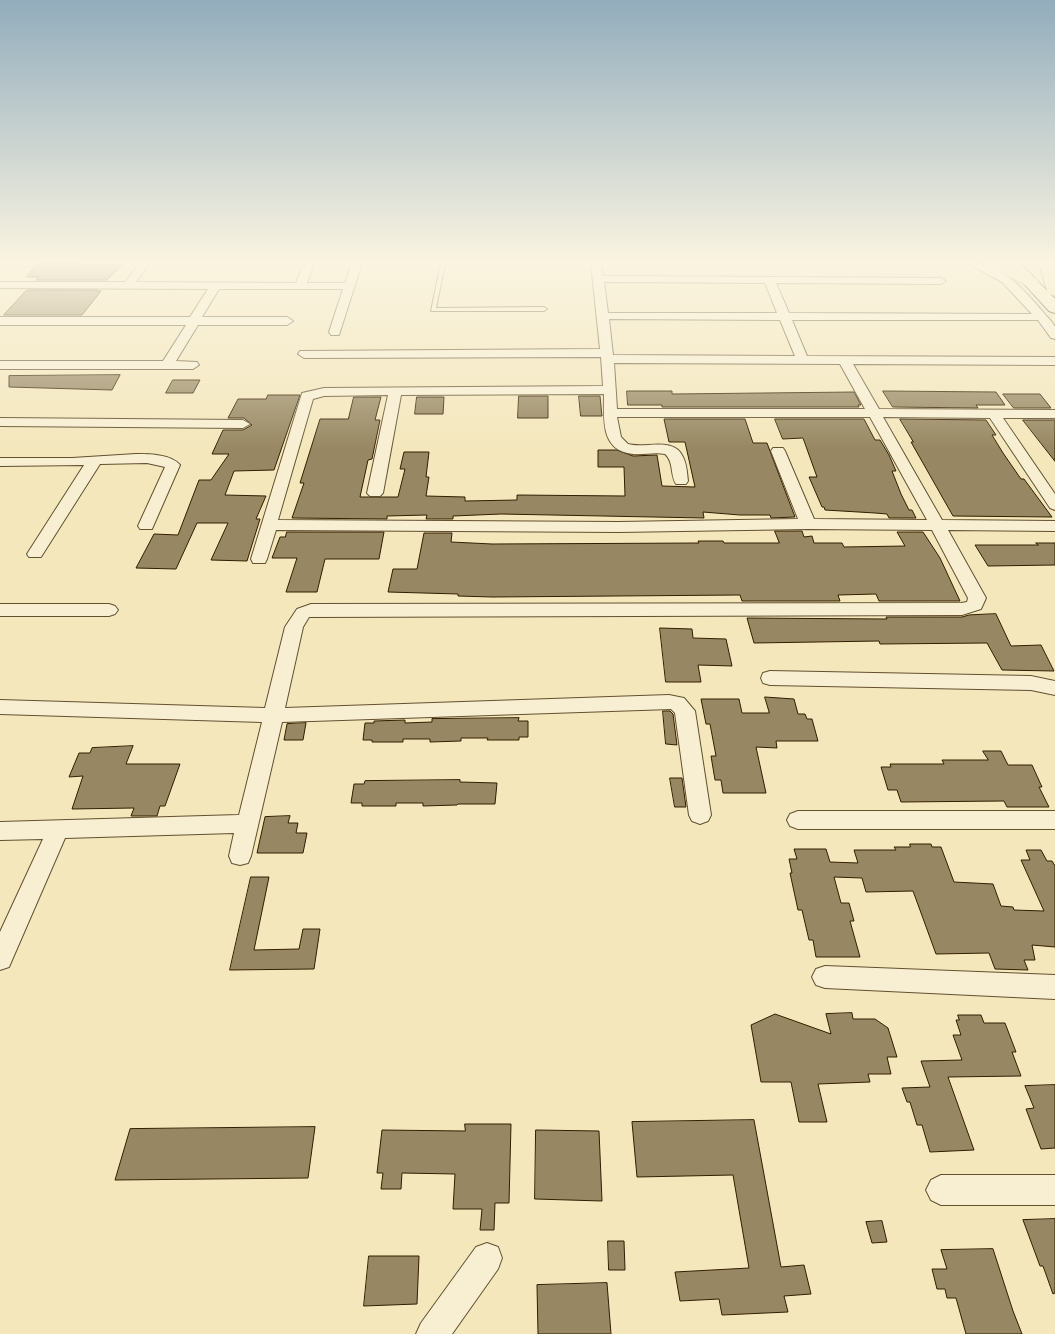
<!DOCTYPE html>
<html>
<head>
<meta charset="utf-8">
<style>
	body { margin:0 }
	canvas { display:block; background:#f4e7bc }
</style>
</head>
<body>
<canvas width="1055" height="1334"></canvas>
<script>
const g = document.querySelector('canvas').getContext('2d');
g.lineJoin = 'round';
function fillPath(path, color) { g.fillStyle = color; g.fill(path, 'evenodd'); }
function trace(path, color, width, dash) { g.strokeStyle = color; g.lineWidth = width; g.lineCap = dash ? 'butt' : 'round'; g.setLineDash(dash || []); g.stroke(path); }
const building = new Path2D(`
	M38 263H83L82 265 122 264 107 280H36L39 277H27Z
	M27 290H98L97 291H101L82 315H4Z
	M120 375 112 390 9 387V376Z
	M173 380H200L193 393H166Z
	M627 391H672V394L854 392 861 405H858L859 407H662V405H628Z
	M883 391 996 392 1005 405H976L978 408 893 407Z
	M1003 394H1040L1051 408H1014Z
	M268 395H300L274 470 234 471 225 495 266 496 256 519H260L247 561 211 560 228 523H197L176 569 136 568 154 534 178 535 199 480H211L229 454H212L223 430H243L252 425 244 418H228L238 399H266Z
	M519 396H548V418H518Z
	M579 396H600L602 416H581Z
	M354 397H381L375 420H380L372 459 368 460 360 497H398L405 469H400L404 452H429L426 477H429L426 496 465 497V501L517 500V495L625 496 624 467H598V450H617L633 456 657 455 662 486 695 487 685 442H669L664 419H745L753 443H767L795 517 771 518 770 515H740L703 512 704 518 501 514 453 516V519H426L427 515 387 516V519L292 518 304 483H300L320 419H348Z
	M417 397H444L443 414H415Z
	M775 419H864L875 440H880L889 455 896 471H892L901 494 909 510H912L916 518H889L887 514 875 513 825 510 824 507H822L809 477H817L803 438 783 439Z
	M900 419 986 420 996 435H992L1003 453 1021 479H1024L1052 517 953 516 911 442H913Z
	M1023 420H1055V461Z
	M775 531H802L804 537 812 536 814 543H842L844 547 905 546 897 532H923L940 558 960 601H879L876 594 838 595 840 601H742L740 595 492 597 458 596V594L388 592 393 569H417L424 533H452L451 542 492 544 699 543 698 541H723L724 543H779Z
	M287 532H384L379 559H325L317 592H286L297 558H272L280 537H285Z
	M1036 543H1055V565L988 566 975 545H1038Z
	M996 614 1011 646 1041 645 1054 671 1002 670 987 643 880 644 879 641 754 643 747 618 887 619 886 617H962L969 615Z
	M660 628 692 629 693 638 726 639 732 666 698 665 701 682H666Z
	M765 697 794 699 798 714H805L807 719H812L818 741H776L777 748 756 747 766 793H723L721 780H715L711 756H716L710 724H706L701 699H739L742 713H769Z
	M663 711H670L673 714 677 745 666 744Z
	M519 718 518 721H528V737H519V740H487L488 738H461V741L430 742V739H403V742H372V740H363L365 723H374V721L405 720V723L432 722V719Z
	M306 723 303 740H284L287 724Z
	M133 746 126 764H180L165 806H160L157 816H131L134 808 72 809 83 776 69 777 79 753H90L92 748Z
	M983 751H1001L1008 765H1032L1042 787H1039L1049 807H1007L1004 801 901 802 897 790H888L881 767H891L890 764H944L942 760H988Z
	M670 778H682L686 807H675Z
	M460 780V782L497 783 495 804H458L457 805 423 806V803H396V806H362V803H351L354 784H364L365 781Z
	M290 816 288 823H298L296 833H307L303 853H257L265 817Z
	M910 844H931L932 847H941L954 882 993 884 1001 906 1013 907 1014 910 1044 911 1021 860H1030L1026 850H1041L1047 861H1052L1055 866V947L1032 945 1035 960H1024L1028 970 995 969 989 953 936 954 913 891 866 892 862 878 834 877 841 903H849L854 921H850L860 957H816L813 940H809L802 910H798L790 873H792L789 859H797L794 849H826L830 862 858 863 854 850H896L894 847H910Z
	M251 877H269L254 950 299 949 303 929H320L314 969 230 970Z
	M852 1013 853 1019H875L888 1028 897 1057H887L891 1074H868L870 1082 818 1084 827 1122H799L791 1082H761L751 1025 775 1014 831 1034 826 1014Z
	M958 1015H981L984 1023H1005L1016 1052H1012L1021 1076 948 1077 974 1150 930 1152 922 1125H917L910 1102H907L902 1088 930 1087 921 1061 962 1060 953 1035H961L956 1020H959Z
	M1055 1085V1148L1041 1149 1026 1109 1034 1108 1025 1086Z
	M754 1120 781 1267 804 1265 811 1294 784 1296 788 1312 722 1315 719 1299 680 1301 675 1272 749 1268 733 1175 637 1177 632 1122Z
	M465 1124H511L509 1203H495L494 1230H480L482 1209H453L455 1174 402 1173 401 1189H381L383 1173H377L382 1130 465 1131Z
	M315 1127 308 1178 115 1180 130 1129Z
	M536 1130 599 1131 602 1201 535 1199Z
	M1055 1219V1293L1053 1294 1043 1266H1040L1023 1220Z
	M882 1221 887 1242 872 1243 866 1222Z
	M608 1241H624L625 1270H609Z
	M993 1249 1013 1311 1022 1334H966L956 1298H947L945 1289H937L932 1269H947L941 1250Z
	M369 1256H419L417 1304 364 1306Z
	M607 1283 611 1334H538L537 1285Z`);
fillPath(building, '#978762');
trace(building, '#321e00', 1);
const service = new Path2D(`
	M441 263H445L436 308 544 307 547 309 544 311H431Z`);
const minor = new Path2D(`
	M140 263H150L136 282 296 283 304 263H314L307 283H345L352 263H362L339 335H331L329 332 343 289H219L202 317H287L293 321 287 325H198L176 361 197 362 199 365 193 369H0V361H163L186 325H0V317H190L208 289 0 288V282H125Z
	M591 263H601L603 276 941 278 946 281 941 284 776 283 789 313 1032 314 1002 282 967 263C999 261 1023 288 1043 312 1046 316 1053 322 1055 327 1055 330 1055 335 1055 339L1051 338 1038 320H792L807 356 1055 357V365L853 364 879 409 1055 410V418H1003L1055 494V510L1050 508 990 418 883 417 942 520 1055 521V531L948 530 986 598 981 609 962 615 309 617 303 627 285 708 669 695 684 698 695 711 711 815 708 821 700 824 692 821 689 815 675 713 671 709 282 722 251 856 248 863 240 865 232 863 229 856 234 833 65 838 9 967 0 970V932L43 839 0 840V822L239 815 262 722 0 714V700L265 708 285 627 297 609 311 604 961 603 967 602 968 598 932 530 808 529 619 532 276 530 267 559 265 563H253L251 559 302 393 324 388 603 386 601 357 304 358 298 354 300 351 600 349ZM604 282 765 283 777 313H608ZM609 319 780 320 795 356 613 355ZM614 363 840 364 865 409H617ZM604 394C604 419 600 451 633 454 644 455 654 452 665 454 674 462 670 475 676 484H686L688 481C687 473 687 465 683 457 674 436 645 449 628 444L621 437 617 417H870L927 520 814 519 785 451 783 448H773L771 451 798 519 619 522 278 520 313 399 324 396 388 395 367 493 370 496H380L383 493 401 395Z
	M0 418 243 420 250 424 243 428 0 426Z
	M136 454C149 454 171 454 180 465L152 529H140L138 526 165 467 147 463 100 464 41 557H29L27 554 84 465 0 466V458H72Z
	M0 604H109L115 606 118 610 115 614 109 616H0Z
	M770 671 1031 676 1055 681V695L1031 690 770 685 763 683 761 678 763 673Z
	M798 811H1055V829H798L790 826 787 820 790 814Z
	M825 966 1055 975V999L825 988 816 985 812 977 816 969Z
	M941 1175H1055V1205H941L931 1200 926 1190 931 1180Z
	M487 1243 498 1247 502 1258 498 1269 452 1334H416L421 1323 476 1247Z`);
const secondary = new Path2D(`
	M1005 263H1020L1055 299V313L1049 311Z`);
const primary = new Path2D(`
	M985 263H1005L1037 279 1039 282 1037 285H1025L988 266Z
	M1039 263H1055V296L1049 294 1047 291Z`);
trace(service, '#62502f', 2);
trace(minor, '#62502f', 2);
trace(secondary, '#321e00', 2);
trace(primary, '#321e00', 1);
fillPath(service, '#f8efd3');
fillPath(minor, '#f8efd3');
fillPath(secondary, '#f8efd3');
fillPath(primary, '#f4e7bc');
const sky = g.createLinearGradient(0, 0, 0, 450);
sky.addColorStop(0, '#92adbd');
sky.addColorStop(0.58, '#faf4e1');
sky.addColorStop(1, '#faf4e100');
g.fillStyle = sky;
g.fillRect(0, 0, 1055, 450);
</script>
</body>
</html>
